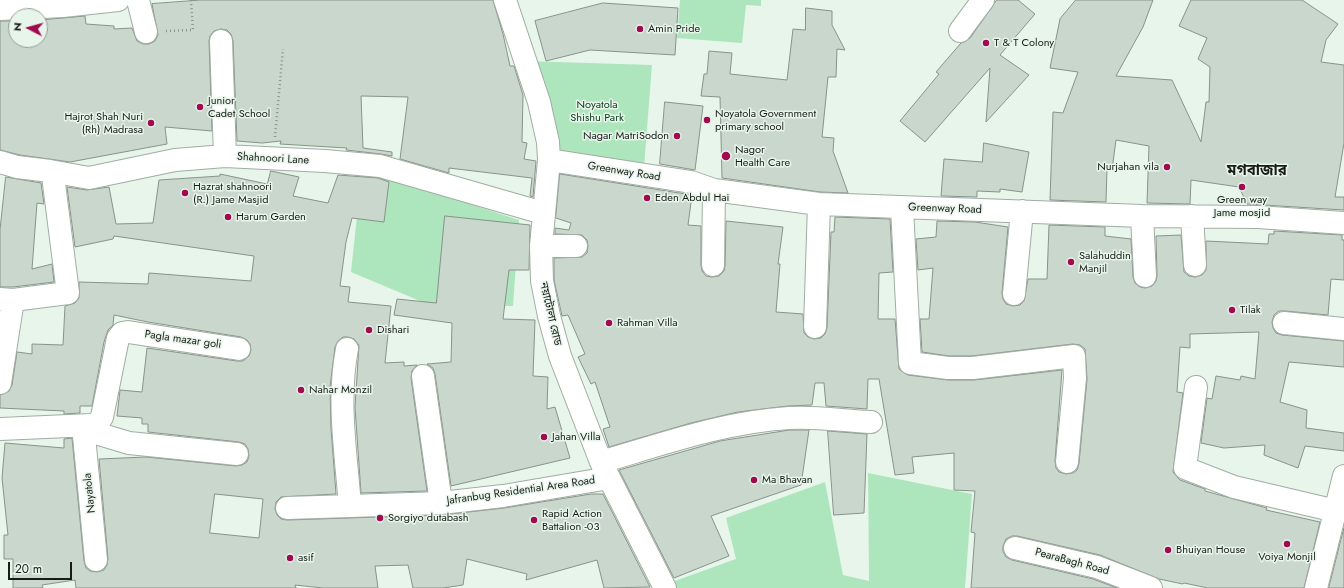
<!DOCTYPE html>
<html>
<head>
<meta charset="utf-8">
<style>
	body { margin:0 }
	#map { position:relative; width:1344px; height:588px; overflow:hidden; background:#e8f5eb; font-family:Jost,sans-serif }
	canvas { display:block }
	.north { position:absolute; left:8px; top:8px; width:40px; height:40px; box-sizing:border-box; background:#e8f5eb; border:1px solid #959e97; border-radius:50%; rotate:276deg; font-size:11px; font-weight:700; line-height:16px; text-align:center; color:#181c19 }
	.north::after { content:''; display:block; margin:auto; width:14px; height:18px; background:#a00a4f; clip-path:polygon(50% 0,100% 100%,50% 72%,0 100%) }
	.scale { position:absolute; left:8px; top:562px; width:64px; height:18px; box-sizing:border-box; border:2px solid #181c19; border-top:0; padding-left:5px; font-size:12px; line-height:14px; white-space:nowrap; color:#181c19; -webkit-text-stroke:3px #e8f5eb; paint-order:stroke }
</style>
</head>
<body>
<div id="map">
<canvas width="1344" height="588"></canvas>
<div class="north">N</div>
<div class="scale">20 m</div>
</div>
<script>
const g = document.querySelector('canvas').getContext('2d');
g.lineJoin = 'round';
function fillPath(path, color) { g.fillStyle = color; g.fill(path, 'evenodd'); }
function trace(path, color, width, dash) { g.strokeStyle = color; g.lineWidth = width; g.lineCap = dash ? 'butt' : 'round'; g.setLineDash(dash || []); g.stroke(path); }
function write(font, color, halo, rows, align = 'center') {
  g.font = font + ' Jost,"Noto Sans Bengali",sans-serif'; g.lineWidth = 3; g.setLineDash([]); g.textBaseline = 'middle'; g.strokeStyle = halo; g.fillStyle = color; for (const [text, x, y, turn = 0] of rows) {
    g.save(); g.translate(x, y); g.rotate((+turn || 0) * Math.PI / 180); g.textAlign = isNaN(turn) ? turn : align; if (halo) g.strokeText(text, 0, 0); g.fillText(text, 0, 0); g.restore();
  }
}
fillPath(new Path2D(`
	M680 0H761V6L746 5 742 43 677 38Z
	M525 61 652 65 644 167 538 152Z
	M362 169 519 220 513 306H432L351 272Z
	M868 473 972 494 965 588H675L672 582 736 559 726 518 825 482 843 575 869 581Z`), '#ade6bc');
const building = new Path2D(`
	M201 0H493L503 34 510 66H514L523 95 522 142 527 143 524 159 536 161 533 197 530 196 532 178 449 168V173L400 159 408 97 361 96 363 148 392 152V156L381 154 346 150 347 148 280 144 281 141 262 143 237 141 233 41 231 34 227 30 221 29 214 31 210 36 209 41 212 131 165 127 167 144 70 162 20 155 0 150V21H16V40H40V20L85 16 86 24 114 26V29L132 28 137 41 143 44H149L155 41 158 35 152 4Z
	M997 0H1018L1035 14 1000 55 1029 75 986 122 990 68 925 142 900 121 939 74 936 72 961 43 970 38Z
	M1076 0H1153L1143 27 1116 76 1172 80 1201 142 1206 102H1209L1210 67 1198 59 1207 38 1179 26 1191 0H1302L1338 24 1326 40 1321 62 1344 65V143L1335 197H1344V210L1247 204 1239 187 1191 180 1190 204 1147 203 1149 146 1116 140 1112 170 1107 169 1106 202 1050 200 1053 112 1063 113 1078 72 1050 68 1060 19Z
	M603 3 678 8 675 55 590 50 546 61 535 21Z
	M806 8 832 11V25L845 50 837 49 836 77H828L822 137 834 138 833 151 848 193 820 192 722 178 720 97 701 96 704 74H707L709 51 732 53 730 74 787 80 793 29 805 30Z
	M665 102 703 106 695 170 660 164Z
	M984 143 1029 152 1022 192 1000 189V192L977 191V197L941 196 944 159 982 162Z
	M271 171 299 177 293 196 328 203 338 175 378 178 389 182 384 222 352 218 346 242 340 286 350 287 348 302 391 306 385 363 404 362V366L417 365 412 371 411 378 427 491 361 493 355 407 359 345 354 339 348 337H343L338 341 335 347 330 387 331 428 336 494 281 497 276 502 275 509 277 515 281 519 287 520 441 515 504 508 591 494H603L650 587 604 588 597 560 526 580 527 574 467 559 463 585 443 588H413L408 565 375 566 378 588H323L295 585 296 588H76L75 580 42 585 43 588H13V559H4V535H8L2 478 5 443 64 448V439L72 438 84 561 86 568 90 571 97 572 104 570 107 565 108 559 99 459 146 457 236 466 242 465 247 462 249 456 248 449 245 444 239 442 148 432V424H142V418L117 416 120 390 142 392 147 348 237 361H243L249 356 251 350 250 344 247 340 241 337 148 322 114 315 113 325 108 330 104 342 92 406H80V413L64 414V411L0 408V395L9 391 12 385 17 352 32 354V344L63 345 65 306 75 303 79 298V282L148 284 149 273 251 281 254 256 114 236 113 239 75 247 67 187 87 190 109 187 116 224 153 223 159 180 220 176V174L267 184ZM215 494 263 499 259 538 210 533Z
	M560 174 692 195 688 225 701 226V265L702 271 706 276 712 277 719 276 724 271 725 266 726 221 783 227 778 264H780L776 312 803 314 804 333 808 337 814 339 821 338 825 334 827 328 831 232H834L835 217 890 219 893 272 879 273 878 319H895L899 369 908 375 948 380H974L1062 370 1055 461 1056 468 1059 472 1066 474 1073 473 1077 470 1079 463 1087 379 1085 349 1080 345 1073 344 972 356H949L922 352 920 319H929L933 268 918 270 916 239 936 237 937 221 975 222 1008 227 1002 293 1003 299 1006 304 1013 306 1020 305 1024 301 1028 279H1047L1049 225 1105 227V236L1131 239 1133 277 1135 283 1140 287 1145 288 1152 286 1156 281 1157 276 1156 236 1181 235 1184 272 1189 276 1195 277 1202 275 1206 270V241L1268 244 1269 234H1274V231L1342 235V240H1344V280L1331 279 1328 315 1285 311H1279L1274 315 1272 322 1273 328 1276 333 1282 335 1344 341V367L1289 362 1280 402 1307 410 1306 428 1344 433V451L1305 446 1298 468 1264 455 1265 445 1224 448 1201 443 1207 398 1212 399 1216 376 1240 380 1241 376 1255 379 1259 332 1190 334V348L1180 347 1177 392 1183 393 1173 472 1180 480 1205 489V491L1267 508 1266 510 1320 522 1304 588H1208L1184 583 1183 584 1159 579 1100 555 1017 536H1012L1006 539 1003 546V551L1006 557 1012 560 1093 579 1117 588H971L975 533 971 532 975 491 954 490V453L912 457 914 473 895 475 879 379H868L867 409 826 406 824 383H815L812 405 788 406 738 412 691 423 609 447 603 429 610 427 595 382 591 384 578 357 585 354 568 315 562 316 554 280V258L582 257 587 253 588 246 587 240 582 235 555 234V228L569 230 571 223 556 218Z
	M6 177 41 183 44 204 37 203 32 269 52 264 54 282 13 287H0V230Z
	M445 216 530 225 529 270H509L503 319 535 320 533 376 548 377 547 409 555 407 570 458 451 486 435 374 433 368 427 364 451 362 452 323 394 315 397 299 436 303Z
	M790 430H809L801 485 711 516 729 556 674 578 619 470 720 441Z
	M828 431 867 434 864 513 834 515Z
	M1344 528V588H1329Z`);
fillPath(building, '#cad7cd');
trace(building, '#87938a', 1);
const minor = new Path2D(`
	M138 0 146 32
	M505 0 539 102 548 142 549 160 541 246 542 281 549 316 560 356 601 462 665 588
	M0 9 63 6 118 0
	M960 31 983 0
	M221 41 225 156
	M549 160 691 182 714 190 819 204 1142 216 1258 217 1344 223
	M0 162 17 167 50 171 89 178 175 160 225 156 325 161 380 166 543 213
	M902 208 910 363 948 368H973L1074 356 1075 378 1067 462
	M1142 216 1145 276
	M1192 216 1195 265
	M541 246H576
	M713 265 714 190
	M1014 294 1022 211
	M0 299 13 300 68 293 53 176 50 171
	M1284 323 1344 329
	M815 327 819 204
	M347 349C337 400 346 454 350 506L441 503 503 496 609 478
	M423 376 441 503
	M0 383 13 300
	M1196 387 1185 468 1234 487 1336 511
	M91 425 97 424 102 417 118 338 122 333 128 332 239 349
	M83 426 96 560
	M0 429 91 425 99 434 129 443 237 454
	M601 462C663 444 724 422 789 418 816 416 844 421 871 422
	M287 508 350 506
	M1015 548 1097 567 1151 588
	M1316 588 1344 476`);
trace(minor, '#a0ada3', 24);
trace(new Path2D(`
	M166 31 193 30 191 0
	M275 137 283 49`), '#8b948d', 2.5, [1, 3]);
trace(minor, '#fff', 22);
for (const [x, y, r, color] of [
	[640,29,4,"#a00a4f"],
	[986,43,4,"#a00a4f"],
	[200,107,4,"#a00a4f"],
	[707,120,4,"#a00a4f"],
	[151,123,4,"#a00a4f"],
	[677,136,4,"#a00a4f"],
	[726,156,5,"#a00a4f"],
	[1167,167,4,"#a00a4f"],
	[1242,187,4,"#a00a4f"],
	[185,193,4,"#a00a4f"],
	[647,198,4,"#a00a4f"],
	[228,217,4,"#a00a4f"],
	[1071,262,4,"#a00a4f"],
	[1232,310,4,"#a00a4f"],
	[609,323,4,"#a00a4f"],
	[369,330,4,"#a00a4f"],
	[301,390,4,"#a00a4f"],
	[544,437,4,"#a00a4f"],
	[754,480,4,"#a00a4f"],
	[380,518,4,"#a00a4f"],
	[534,520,4,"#a00a4f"],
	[1287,544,4,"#a00a4f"],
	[1168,550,4,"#a00a4f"],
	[290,558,4,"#a00a4f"]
]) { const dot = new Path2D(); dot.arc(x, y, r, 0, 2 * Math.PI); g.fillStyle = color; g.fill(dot); trace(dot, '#e8f5eb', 1.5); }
write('11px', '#181c19', '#e8f5eb', [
	["Amin Pride",648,29],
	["T & T Colony",994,43],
	["Junior",208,101],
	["Cadet School",208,114],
	["Noyatola Government",715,114],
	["primary school",715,127],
	["Hajrot Shah Nuri",143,117,"right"],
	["(Rh) Madrasa",143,130,"right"],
	["Nagar MatriSodon",669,136,"right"],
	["Nagor",735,150],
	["Health Care",735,163],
	["Nurjahan vila",1159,167,"right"],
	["Hazrat shahnoori",193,187],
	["(R.) Jame Masjid",193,200],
	["Eden Abdul Hai",655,198],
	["Green way",1242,200,"center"],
	["Jame mosjid",1242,213,"center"],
	["Harum Garden",236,217],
	["Salahuddin",1079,256],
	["Manjil",1079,269],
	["Tilak",1240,310],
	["Rahman Villa",617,323],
	["Dishari",377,330],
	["Nahar Monzil",309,390],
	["Jahan Villa",552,437],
	["Ma Bhavan",762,480],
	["Rapid Action",542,514],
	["Battalion -03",542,527],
	["Sorgiyo dutabash",388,518],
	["Bhuiyan House",1176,550],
	["Voiya Monjil",1287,557,"center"],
	["asif",298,558]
], 'left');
write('11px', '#0c391e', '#e8f5eb', [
	["Noyatola",597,105],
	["Shishu Park",597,118]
]);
write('11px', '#181c19', '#e8f5eb', [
	["Shahnoori Lane",273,159,3],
	["Greenway Road",624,172,9],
	["Greenway Road",945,209,2],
	["নয়াটোলা রোড",550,314,77],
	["Pagla mazar goli",183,340,8],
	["Jafranbug Residential Area Road",521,491,-8],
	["Nayatola",90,493,-96],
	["PearaBagh Road",1072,562,15]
]);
write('bold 15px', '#181c19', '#e8f5eb', [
	["মগবাজার",1257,171]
]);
</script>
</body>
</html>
